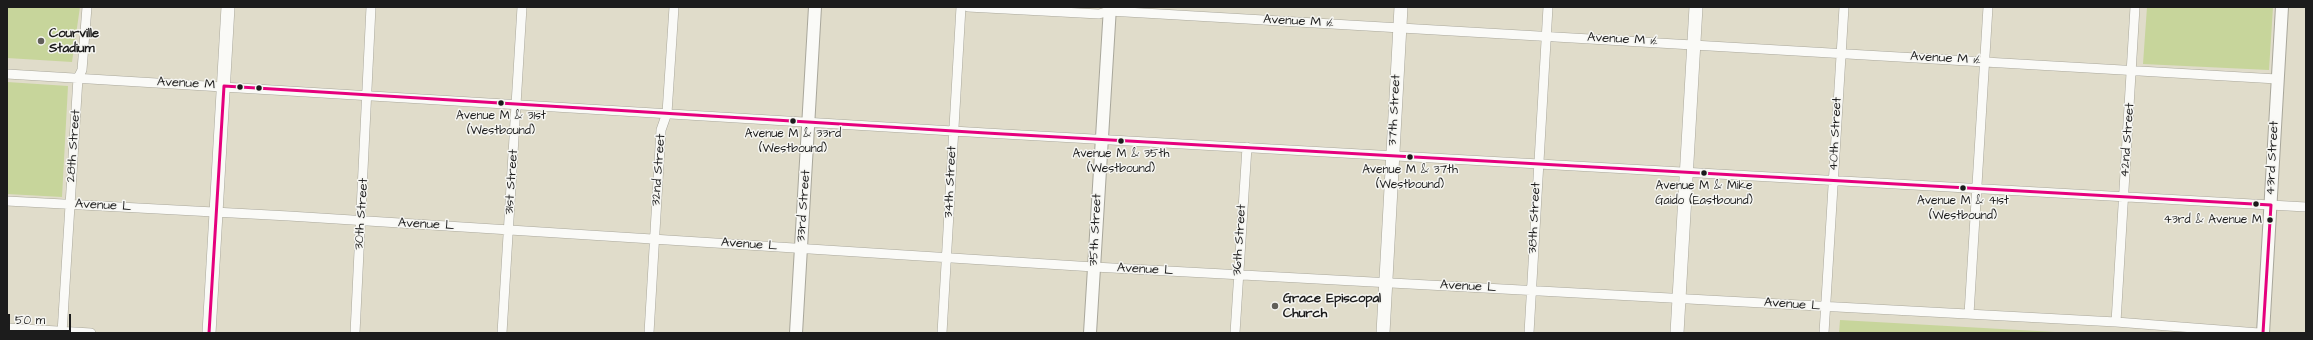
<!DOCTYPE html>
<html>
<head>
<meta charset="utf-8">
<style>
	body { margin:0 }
	#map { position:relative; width:2313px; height:340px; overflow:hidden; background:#e0dcca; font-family:"Architects Daughter",sans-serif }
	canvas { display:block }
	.frame { position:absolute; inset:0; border:8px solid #1c1c1c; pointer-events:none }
	.scale { position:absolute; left:8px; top:314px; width:63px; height:18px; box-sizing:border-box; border:2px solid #1c1c1c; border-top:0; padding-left:5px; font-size:12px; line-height:14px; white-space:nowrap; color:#1c1c1c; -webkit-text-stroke:3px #f6f6f2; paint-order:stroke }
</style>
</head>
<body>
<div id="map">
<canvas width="2313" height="340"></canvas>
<div class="frame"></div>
<div class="scale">50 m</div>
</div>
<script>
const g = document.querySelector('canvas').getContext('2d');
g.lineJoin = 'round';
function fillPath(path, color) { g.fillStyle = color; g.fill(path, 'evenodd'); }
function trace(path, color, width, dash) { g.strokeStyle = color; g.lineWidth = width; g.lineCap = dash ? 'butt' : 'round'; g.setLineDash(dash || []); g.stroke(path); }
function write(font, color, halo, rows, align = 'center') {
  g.font = font + ' "Architects Daughter",sans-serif'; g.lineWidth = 3; g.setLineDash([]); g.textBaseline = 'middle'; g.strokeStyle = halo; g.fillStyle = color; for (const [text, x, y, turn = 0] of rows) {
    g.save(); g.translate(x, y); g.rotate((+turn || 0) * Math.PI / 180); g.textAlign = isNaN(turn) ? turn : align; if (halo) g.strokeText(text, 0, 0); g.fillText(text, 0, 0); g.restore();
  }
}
fillPath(new Path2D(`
	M7 7H80L72 62 7 58Z
	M2147 7H2273L2269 70 2143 64Z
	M7 82 68 86 62 197 7 194Z
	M1840 320 2073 333H1839Z`), '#c7d59b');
const minor = new Path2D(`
	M968 7 1099 14 1109 11 1126 12 2277 79
	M7 74 986 133 2306 207
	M7 201 289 216 1094 267 2116 322 2259 333
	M1969 314 1988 7
	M2116 322 2135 7
	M7 328 91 333
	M62 333 78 78 82 70 87 7
	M355 333 371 7
	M502 333 522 7
	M649 333 661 130 667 113 674 7
	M942 333 961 7
	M1235 333 1247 147
	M1529 333 1548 7
	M1824 333 1844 7`);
const tertiary = new Path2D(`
	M796 333 815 7
	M1090 333 1110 7
	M2263 333 2282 7`);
const secondary = new Path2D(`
	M209 333 228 7
	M1383 333 1401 7
	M1677 333 1696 7`);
trace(minor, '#a9a79b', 10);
trace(tertiary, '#a9a79b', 14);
trace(secondary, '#a9a79b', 14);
trace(minor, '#fafaf7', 9);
trace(tertiary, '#fafaf7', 12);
trace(secondary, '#fafaf7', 13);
trace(new Path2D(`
	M209 333 224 86 986 133 2271 205 2263 333`), '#e5007d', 3);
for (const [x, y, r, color] of [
	[41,41,4,"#615f59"],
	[240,87,3.5,"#1c1c1c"],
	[259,88,3.5,"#1c1c1c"],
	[501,103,3.5,"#1c1c1c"],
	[793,121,3.5,"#1c1c1c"],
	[1121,141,3.5,"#1c1c1c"],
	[1410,157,3.5,"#1c1c1c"],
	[1704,173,3.5,"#1c1c1c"],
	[1963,188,3.5,"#1c1c1c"],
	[2256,204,3.5,"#1c1c1c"],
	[2270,220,3.5,"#1c1c1c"],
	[1275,306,4,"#615f59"]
]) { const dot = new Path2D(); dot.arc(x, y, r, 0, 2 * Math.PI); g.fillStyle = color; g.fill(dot); trace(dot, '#f6f6f2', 1.5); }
write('12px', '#1c1c1c', '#f6f6f2', [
	["Avenue M & 31st",501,116],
	["(Westbound)",501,131],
	["Avenue M & 33rd",793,134],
	["(Westbound)",793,149],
	["Avenue M & 35th",1121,154],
	["(Westbound)",1121,169],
	["Avenue M & 37th",1410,170],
	["(Westbound)",1410,185],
	["Avenue M & Mike",1704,186],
	["Gaido (Eastbound)",1704,201],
	["Avenue M & 41st",1963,201],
	["(Westbound)",1963,216],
	["43rd & Avenue M",2262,220,"right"]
]);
write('13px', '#1c1c1c', '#f6f6f2', [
	["Avenue M ½",1299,22,3],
	["Avenue M ½",1623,40,3],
	["Avenue M ½",1946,59,3],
	["Avenue M",186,84,3],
	["37th Street",1395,110,-87],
	["40th Street",1836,134,-87],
	["42nd Street",2128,140,-86],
	["28th Street",74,146,-86],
	["43rd Street",2273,158,-87],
	["32nd Street",659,170,-86],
	["31st Street",512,182,-86],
	["34th Street",951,182,-87],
	["Avenue L",103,206,3],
	["33rd Street",804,206,-86],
	["30th Street",362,214,-86],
	["38th Street",1535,218,-87],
	["Avenue L",426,225,3],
	["35th Street",1096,230,-87],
	["36th Street",1240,240,-86],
	["Avenue L",749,245,4],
	["Avenue L",1145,270,3],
	["Avenue L",1468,287,3],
	["Avenue L",1792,305,4]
]);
write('bold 13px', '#1c1c1c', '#f6f6f2', [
	["Courville",49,34],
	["Stadium",49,49],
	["Grace Episcopal",1283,299],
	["Church",1283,314]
], 'left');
</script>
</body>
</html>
